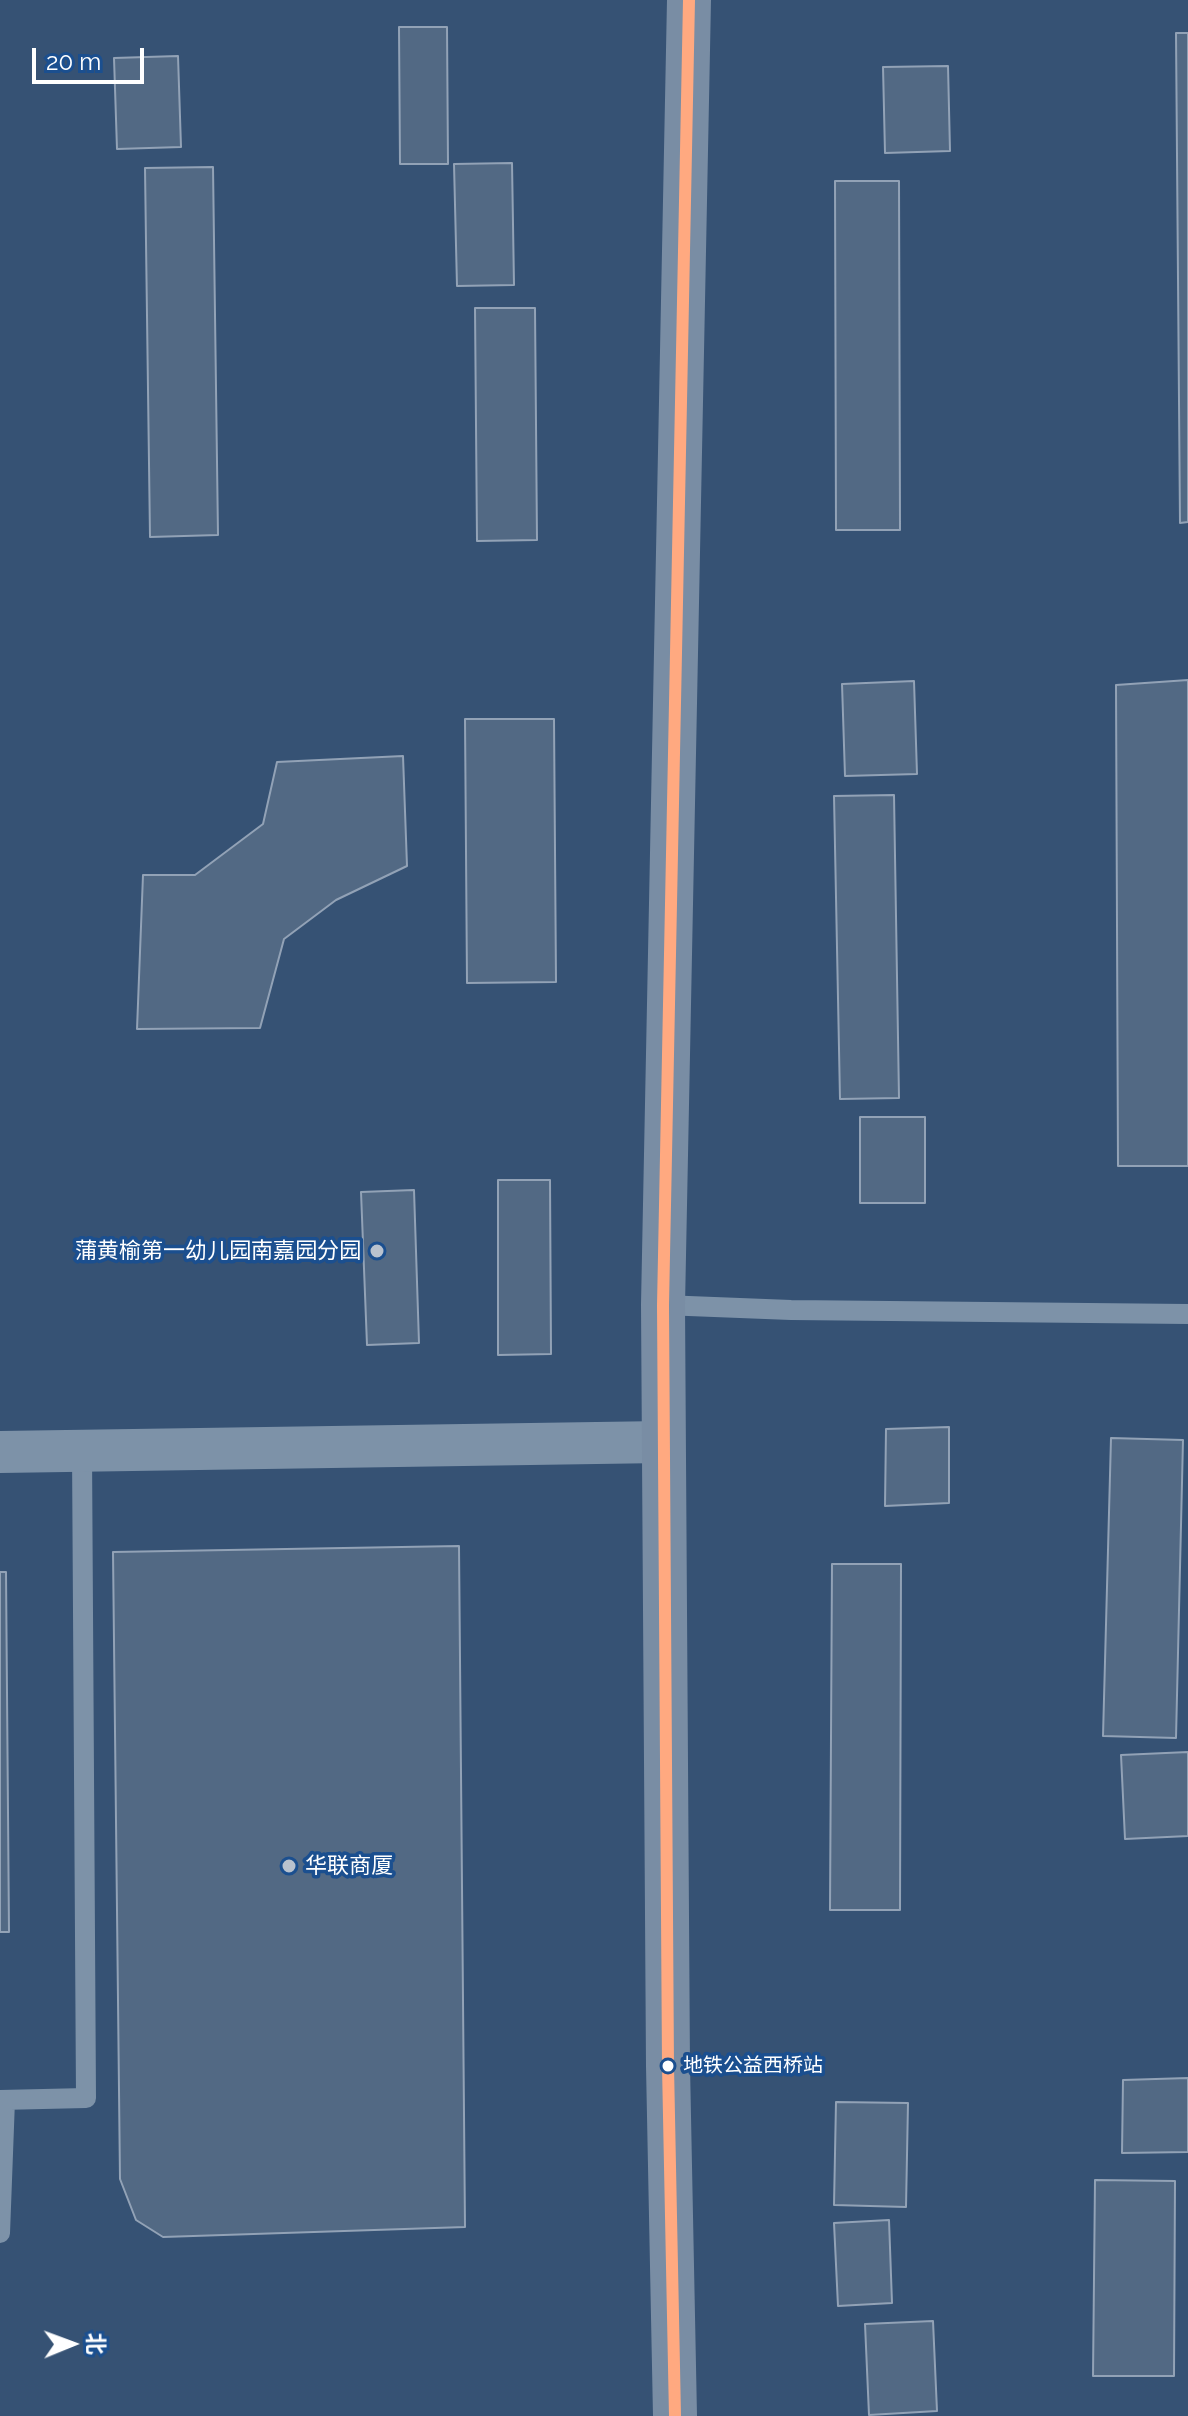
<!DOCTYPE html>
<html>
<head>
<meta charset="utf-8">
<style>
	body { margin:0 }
	#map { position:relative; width:1188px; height:2416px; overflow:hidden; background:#365274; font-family:Raleway,"Noto Sans SC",sans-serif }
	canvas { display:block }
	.north { position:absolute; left:32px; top:2304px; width:80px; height:80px; -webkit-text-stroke:6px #1b4f8f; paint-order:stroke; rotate:89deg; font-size:22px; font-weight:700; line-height:32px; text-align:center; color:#fff }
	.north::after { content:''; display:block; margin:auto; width:28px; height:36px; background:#fff; clip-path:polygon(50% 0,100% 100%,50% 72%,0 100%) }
	.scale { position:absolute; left:32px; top:48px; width:112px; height:36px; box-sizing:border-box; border:4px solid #fff; border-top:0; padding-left:10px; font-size:24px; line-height:28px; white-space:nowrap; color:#fff; -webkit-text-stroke:6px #1b4f8f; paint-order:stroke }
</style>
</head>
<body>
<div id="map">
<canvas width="1188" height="2416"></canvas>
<div class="north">北</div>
<div class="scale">20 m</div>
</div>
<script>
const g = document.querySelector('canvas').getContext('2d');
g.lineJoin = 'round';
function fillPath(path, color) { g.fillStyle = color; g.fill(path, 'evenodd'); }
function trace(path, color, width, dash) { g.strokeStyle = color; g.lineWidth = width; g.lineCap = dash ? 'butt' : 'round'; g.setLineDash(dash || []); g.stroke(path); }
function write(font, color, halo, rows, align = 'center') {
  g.font = font + ' Raleway,"Noto Sans SC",sans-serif'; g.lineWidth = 7; g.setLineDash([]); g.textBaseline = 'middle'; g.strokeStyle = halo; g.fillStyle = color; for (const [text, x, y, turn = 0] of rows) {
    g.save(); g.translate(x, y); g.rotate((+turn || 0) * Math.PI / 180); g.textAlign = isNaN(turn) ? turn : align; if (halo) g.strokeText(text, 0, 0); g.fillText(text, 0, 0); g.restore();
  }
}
const building = new Path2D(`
	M399 27H447L448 164H400Z
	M1176 33H1188V522L1180 523Z
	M178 56 181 147 117 149 114 58Z
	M948 66 950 151 885 153 883 67Z
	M512 163 514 285 457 286 454 164Z
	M213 167 218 535 150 537 145 168Z
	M835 181H899L900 530H836Z
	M475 308H535L537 540 477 541Z
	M1188 680V1166H1118L1116 685Z
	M914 681 917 774 845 776 842 684Z
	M465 719H554L556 982 467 983Z
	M403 756 407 866 336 900 284 939 260 1028 137 1029 143 875H195L263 824 277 762Z
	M894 795 899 1098 840 1099 834 796Z
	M860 1117H925V1203H860Z
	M498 1180H550L551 1354 498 1355Z
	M414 1190 419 1343 367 1345 361 1192Z
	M949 1427V1503L885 1506 886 1429Z
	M1111 1438 1183 1440 1176 1738 1103 1736Z
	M459 1546 465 2227 163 2237 136 2220 120 2179 113 1552Z
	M832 1564H901L900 1910H830Z
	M0 1572H6L9 1932H0Z
	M1188 1752V1836L1125 1839 1121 1755Z
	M1188 2078V2152L1122 2153 1123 2080Z
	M836 2102 908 2103 906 2207 834 2205Z
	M1095 2180 1175 2181 1174 2376H1093Z
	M889 2220 892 2303 838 2306 834 2223Z
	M933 2321 937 2411 869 2415 865 2324Z`);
fillPath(building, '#526984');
trace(building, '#92a2b6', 2);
trace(new Path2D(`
	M663 1305 791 1310 1188 1314
	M0 2100 86 2098 82 1450
	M0 2233 5 2100`), '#7d92a8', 20);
trace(new Path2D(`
	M0 1452 663 1442`), '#7d92a8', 42);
trace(new Path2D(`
	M675 2416 668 2066 663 1305 689 0`), '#798da4', 44);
trace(new Path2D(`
	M675 2416 668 2066 663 1305 689 0`), '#ffa980', 12);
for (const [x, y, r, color] of [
	[377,1251,8,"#b9c2ce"],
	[289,1866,8,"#b9c2ce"],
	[668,2066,7,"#fff"]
]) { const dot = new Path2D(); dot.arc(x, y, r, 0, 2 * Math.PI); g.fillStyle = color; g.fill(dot); trace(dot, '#1b4f8f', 3); }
write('20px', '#fff', '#1b4f8f', [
	["地铁公益西桥站",683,2066]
], 'left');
write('22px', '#fff', '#1b4f8f', [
	["蒲黄榆第一幼儿园南嘉园分园",361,1251],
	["华联商厦",305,1866,"left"]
], 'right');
</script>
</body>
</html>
